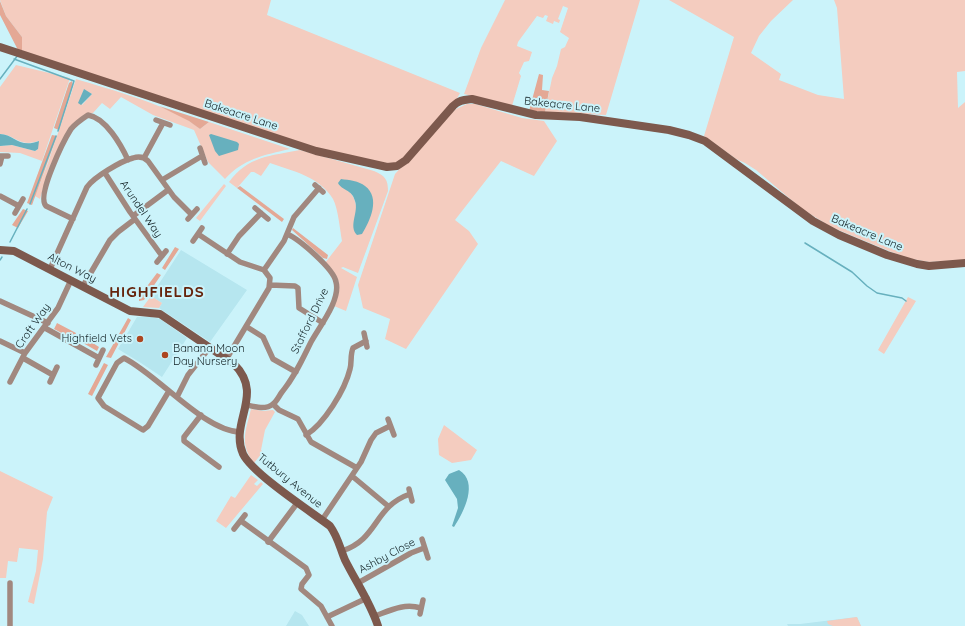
<!DOCTYPE html>
<html>
<head>
<meta charset="utf-8">
<style>
	body { margin:0 }
	canvas { display:block; background:#cbf3fa }
</style>
</head>
<body>
<canvas width="965" height="626"></canvas>
<script>
const g = document.querySelector('canvas').getContext('2d');
g.lineJoin = 'round';
function fillPath(path, color) { g.fillStyle = color; g.fill(path, 'evenodd'); }
function trace(path, color, width, dash) { g.strokeStyle = color; g.lineWidth = width; g.lineCap = dash ? 'butt' : 'round'; g.setLineDash(dash || []); g.stroke(path); }
function write(font, color, halo, rows, align = 'center') {
  g.font = font + ' Quicksand,sans-serif'; g.lineWidth = 4; g.setLineDash([]); g.textBaseline = 'middle'; g.strokeStyle = halo; g.fillStyle = color; for (const [text, x, y, turn = 0] of rows) {
    g.save(); g.translate(x, y); g.rotate((+turn || 0) * Math.PI / 180); g.textAlign = isNaN(turn) ? turn : align; if (halo) g.strokeText(text, 0, 0); g.fillText(text, 0, 0); g.restore();
  }
}
fillPath(new Path2D(`
	M181 250 247 290 210 342 159 308 162 303 151 296Z
	M137 317H151L160 319 187 338 162 377 141 363 118 349Z
	M295 611 302 615 309 626H286Z
	M857 617 861 626H788L787 624H800Z`), '#b6e6ef');
fillPath(new Path2D(`
	M0 0H271L267 15 460 93 453 106 397 166 331 155 21 54 22 37 6 16Z
	M505 0H640L606 115 545 112 552 78 557 66 561 49 565 47 569 38 560 32 568 8 563 6 558 19 560 20 559 23 554 21 553 24 546 21 548 16 545 15 543 18 537 16 518 42 517 46 532 52 529 61 524 62 519 73 521 76 512 106 464 94 481 48Z
	M669 0H793L771 21 759 36 751 53 781 74 779 80 818 95 844 99 837 8 834 0H965V71L957 72 958 108 965 102V260L929 262 906 258 831 227 802 209 756 170 745 163 736 159 704 136 734 37Z
	M16 65 70 78 42 161 20 153 0 152V146L12 145 35 151 38 149V141C19 148 14 134 0 134V87Z
	M76 79C108 89 177 107 200 129L209 122 290 149C264 155 243 159 225 179L208 162 194 130 153 115 121 97 110 109 102 103 93 113H87L61 144 49 168 40 199 35 196 48 163ZM83 90 92 94 82 105Z
	M467 104H475L522 118 544 121 557 141 534 176 501 161 455 220 469 231 478 244 406 349 385 339 390 319 363 308 358 285 395 174 449 115 456 109Z
	M300 150 374 171C385 176 388 179 388 191L358 273 343 267 341 268 357 277 346 311 334 306C341 284 342 279 325 263L342 241C340 230 338 208 333 199 320 177 293 171 270 163L261 176 254 172H251L237 188 229 182C248 156 270 156 300 150ZM340 187 372 198 357 211C355 198 353 191 340 187Z
	M224 184 226 186 200 221 196 218Z
	M151 296 162 303 159 308 143 307Z
	M908 297 916 301 884 354 878 350Z
	M251 409 263 411 273 410 275 412 265 430 261 450 263 452 254 463C239 444 246 430 251 409Z
	M444 425 477 450 471 460 452 463 439 455 438 439Z
	M0 471 53 497 47 512 43 559 34 604 28 602 36 571 38 550 19 548 17 562 8 561 6 578H0Z
	M251 475 258 480 254 484 257 486 261 482 263 484 226 528 216 521 231 496 235 498Z
	M857 617 861 626H833L828 624 827 621Z`), '#f4ccbf');
fillPath(new Path2D(`
	M0 1 6 16 22 37V52L18 50 0 15Z
	M539 74 543 75 542 90 549 91 545 112 529 111Z
	M72 81 73 85 59 130 54 128 69 83Z
	M159 106 209 122 200 129 189 121Z
	M52 135 57 136 32 205 27 203Z
	M240 186 284 219 282 222 237 188Z
	M23 209 28 211 18 228 12 225Z
	M293 228 328 255 327 259 323 258 292 230Z
	M175 247 179 249 165 270 162 268Z
	M157 273 161 275 144 300 139 301V297Z
	M128 318 131 320 111 358 106 357Z
	M57 323 76 333 73 339 54 329Z
	M85 338 99 347 97 351 83 343Z
	M104 363 108 365 92 396 88 394Z`), '#e4a895');
fillPath(new Path2D(`
	M84 89 92 94 81 105 78 103Z
	M0 134C14 134 19 149 39 141L38 149 35 151 12 145 0 146Z
	M211 134 237 142 239 144 238 150 219 156 215 151 209 135Z
	M341 179C349 180 359 181 365 186 381 198 370 221 362 234L357 235C348 226 359 212 355 201 352 189 342 191 338 183Z
	M459 470C479 482 464 512 454 527L452 526 458 508 457 499 445 480 449 474Z`), '#67b0be');
trace(new Path2D(`
	M14 59 74 81 58 131
	M0 79 18 55
	M30 204 56 136
	M10 242 27 209
	M805 243 852 272 867 286 877 293 902 298 906 301
	M0 260 2 257`), '#67b0be', 1.5);
trace(new Path2D(`
	M156 120 170 125
	M200 148 205 163
	M0 156H8
	M144 158 163 123
	M0 164 2 156
	M105 173 130 212 162 256
	M162 180 202 156
	M315 185 323 192
	M0 196 19 206
	M255 208 268 219
	M15 213 23 199
	M133 216 168 190
	M73 219 46 206C36 196 64 140 71 129 76 123 82 119 88 115 106 118 121 145 128 160
	M188 219 197 209
	M198 234 240 262 264 270 270 278 269 288 227 358
	M193 241 202 228
	M227 254 239 236 261 213
	M157 262 166 251
	M50 269 87 187C94 177 121 161 133 158 139 156 144 157 148 161L174 197 191 214
	M264 270 284 241 294 217 319 188
	M270 285 295 286 298 288 299 308 323 323
	M83 286 110 240 118 232 135 219
	M0 301 48 323
	M247 327 263 337 273 359 296 372
	M45 328 99 358
	M364 333 367 347
	M0 341 25 353
	M23 358 53 375
	M96 365 103 350
	M10 382 25 353 58 308 71 280
	M50 382 57 367
	M169 391 148 426 143 430 104 406 98 398 117 363 124 358C158 375 204 431 240 432
	M177 397 188 375 210 347
	M273 404 279 410 298 419 311 442 357 468
	M247 405C255 407 266 410 273 404 277 401 279 396 282 392 295 376 302 360 311 342 319 327 341 300 336 282 334 269 299 239 287 234
	M201 415 184 437V441L219 467
	M388 419 394 435
	M306 435C324 424 345 390 350 369 352 362 350 355 353 348L366 341
	M352 476 388 506
	M409 489 412 501
	M322 520 361 462 371 440 376 433 390 426
	M241 521 306 568 309 575 302 584 301 589 321 606 332 626
	M234 529 245 515
	M422 539 428 558
	M268 542 298 502
	M342 551C379 539 373 507 410 494
	M10 583V626
	M358 583 411 553 424 548
	M420 614 423 600
	M375 616C391 610 404 603 421 608
	M327 617 367 598`), '#a1887f', 5.5);
trace(new Path2D(`
	M0 47 316 151 387 167 397 166 406 160 453 106C459 100 464 100 472 99L536 115 580 117 669 130 689 135 705 141 813 221 839 235 887 255 917 264 929 266 965 263
	M0 250 14 251 130 311 160 314 234 364C265 395 229 422 243 454 253 474 310 511 330 526 338 537 340 548 345 560 356 582 370 602 378 626`), '#7d594d', 8);
for (const [x, y, r, color] of [
	[140,339,4,"#ad4620"],
	[165,355,4,"#ad4620"]
]) { const dot = new Path2D(); dot.arc(x, y, r, 0, 2 * Math.PI); g.fillStyle = color; g.fill(dot); trace(dot, '#cbf3fa', 1.5); }
write('11px', '#132225', '#cbf3fa', [
	["Bakeacre Lane",562,105,6],
	["Bakeacre Lane",241,115,18],
	["Arundel Way",141,209,56],
	["Bakeacre Lane",867,233,23],
	["Alton Way",72,268,27],
	["Stafford Drive",310,321,-64],
	["Croft Way",33,326,-55],
	["Tutbury Avenue",290,481,39],
	["Ashby Close",387,556,-28]
]);
write('11px', '#132225', '#cbf3fa', [
	["Highfield Vets",132,339],
	["Banana Moon",173,349,"left"],
	["Day Nursery",173,362,"left"]
], 'right');
g.letterSpacing = '1px';
write('bold 15px', '#65240c', '#cbf3fa', [
	["HIGHFIELDS",157,292]
]);
g.letterSpacing = '0px';
</script>
</body>
</html>
